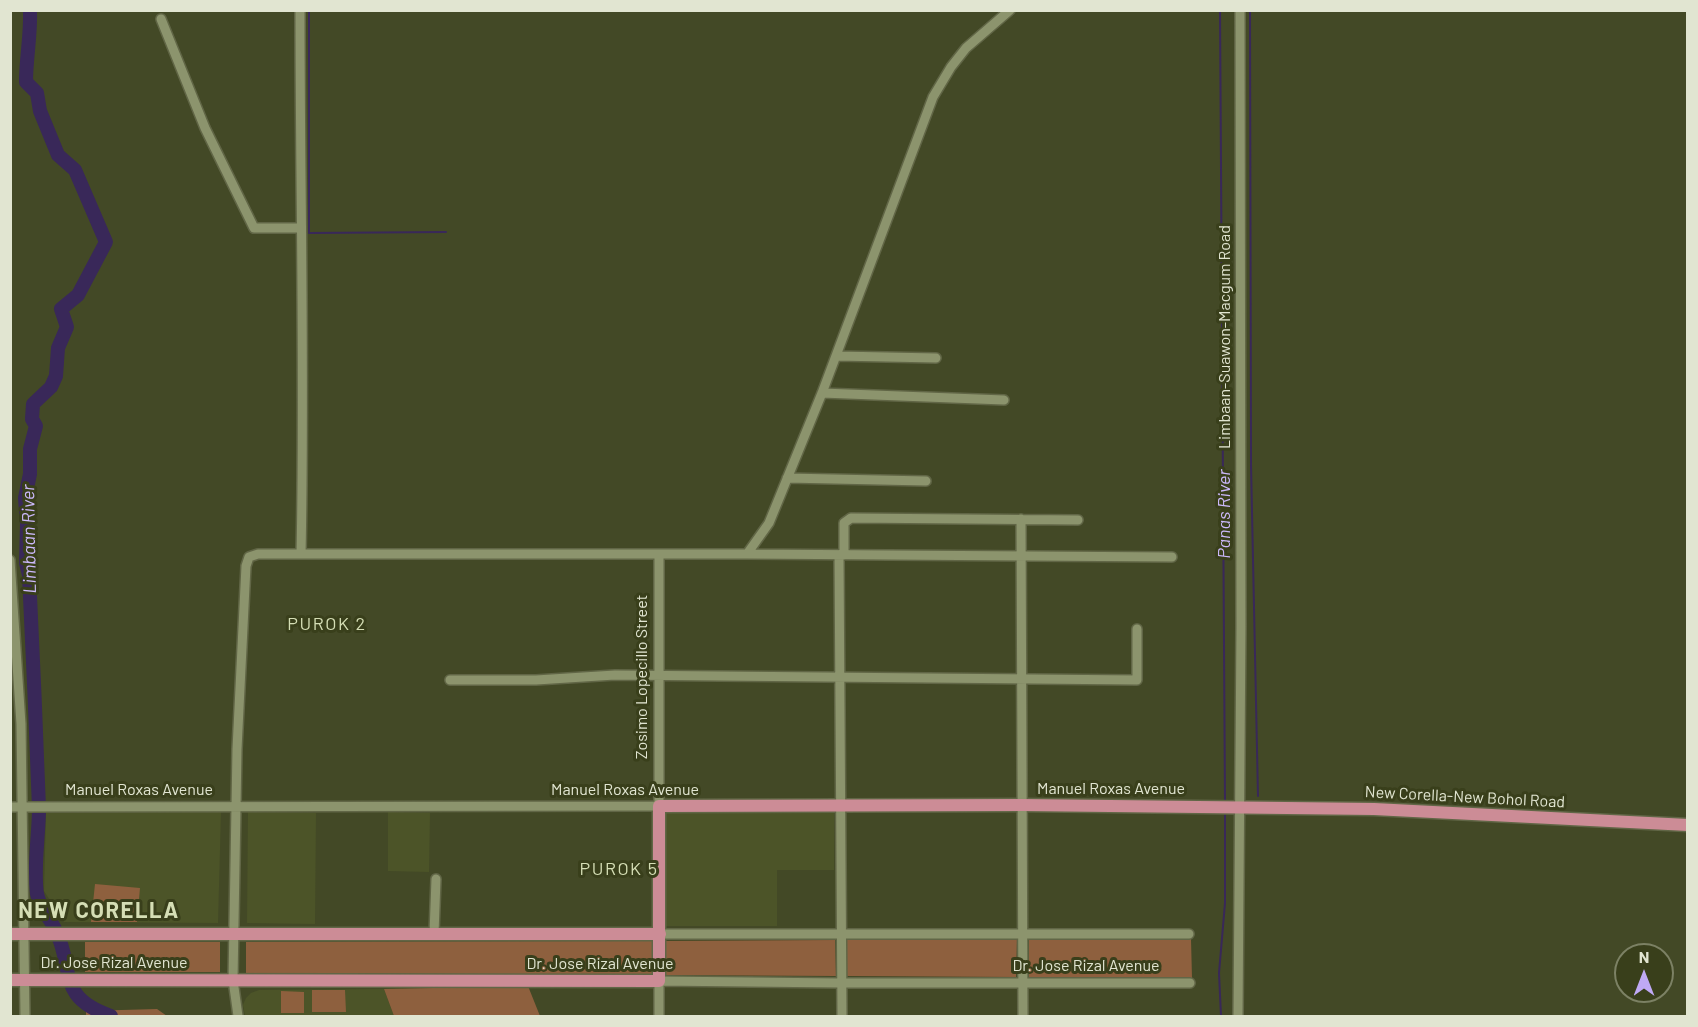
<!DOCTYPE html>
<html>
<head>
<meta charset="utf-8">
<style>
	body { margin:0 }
	#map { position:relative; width:1698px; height:1027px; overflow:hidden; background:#434926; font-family:Barlow,sans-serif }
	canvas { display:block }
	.frame { position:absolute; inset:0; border:12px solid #e1e5d1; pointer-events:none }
	.north { position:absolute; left:1614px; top:943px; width:60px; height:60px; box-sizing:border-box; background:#393f1b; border:2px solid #7c8164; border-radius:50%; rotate:0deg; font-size:16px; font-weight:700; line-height:24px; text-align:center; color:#e1e5d1 }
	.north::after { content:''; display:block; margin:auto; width:21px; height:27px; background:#bfa9f4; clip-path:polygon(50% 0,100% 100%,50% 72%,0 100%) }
</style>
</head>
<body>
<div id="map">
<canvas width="1698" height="1027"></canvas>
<div class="frame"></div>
<div class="north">N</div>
</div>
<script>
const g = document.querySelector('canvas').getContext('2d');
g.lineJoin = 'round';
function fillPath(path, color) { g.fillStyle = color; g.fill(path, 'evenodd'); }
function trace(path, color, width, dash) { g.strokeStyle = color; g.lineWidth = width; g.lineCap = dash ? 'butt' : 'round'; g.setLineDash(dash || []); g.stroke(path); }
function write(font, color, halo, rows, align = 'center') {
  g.font = font + ' Barlow,sans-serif'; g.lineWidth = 6; g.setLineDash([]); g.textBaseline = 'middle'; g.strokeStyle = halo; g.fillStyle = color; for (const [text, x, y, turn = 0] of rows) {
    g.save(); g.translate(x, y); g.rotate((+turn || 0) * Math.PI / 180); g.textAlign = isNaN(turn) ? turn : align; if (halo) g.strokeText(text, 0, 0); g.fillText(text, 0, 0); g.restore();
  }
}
fillPath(new Path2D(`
	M834 811V870H777V926H664V813Z
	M46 812H221L218 923 64 922 44 891Z
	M248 812 316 813 315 924 247 923Z
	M388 812 430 813 429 872 388 871Z
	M384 989 394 1016H245L243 1005 246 998 251 993 259 990Z`), '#4c5428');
fillPath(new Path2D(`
	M95 884 140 888 137 922H91Z
	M1191 939 1192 978 1029 977V940Z
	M835 940 836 976 666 975V941Z
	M846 940H1017L1016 977 846 976Z
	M653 941V975L246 973V942Z
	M85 942H220V972H85Z
	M528 986 540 1016H394L384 989Z
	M312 990H345L346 1012H312Z
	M281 991 304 992V1013H281Z
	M157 1009 167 1016H86V1011Z`), '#8e603e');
trace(new Path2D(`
	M309 10V233L446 232
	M1220 10 1225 803
	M1250 10 1251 465 1258 796
	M1221 1016 1219 973 1225 903V811`), '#392859', 2);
trace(new Path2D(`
	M30 10C31 35 26 58 26 82L37 93 40 111 58 155 75 170 106 242 78 295 61 309 67 327 58 348 56 376 51 387 33 404 32 419 36 426 30 449V474L25 498 27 524 26 563 29 575C33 653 36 730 39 808 39 835 33 869 37 894 40 908 50 918 56 931 75 971 56 997 111 1016`), '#392859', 14);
const minor = new Path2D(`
	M300 10C300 192 305 373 301 554
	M161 19 205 128 254 228H300
	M837 356 936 358
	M822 393 1004 400
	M787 478 926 481
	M1021 519 1023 1016
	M747 554 769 523 822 393 933 97 951 67 966 48 1010 10
	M839 555 842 1016
	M844 555V523L851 518 1078 520
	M10 560 21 724 25 1016
	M450 680H536L615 675 1137 680V629
	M10 807 659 806V554
	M434 934 436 879
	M660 934H1189
	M238 1016 233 980 237 749 246 566 249 557 258 554H747L1172 557
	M659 1016V981L841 983H1190
	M1238 1016 1241 626 1240 10`);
const major = new Path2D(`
	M10 934H660
	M10 980 659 981V806L1022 805 1374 809 1688 825`);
trace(minor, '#616646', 12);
trace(major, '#616646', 15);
trace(minor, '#8c946d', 9);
trace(major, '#cc8c96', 12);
write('16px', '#e1e5d1', '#393f1b', [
	["Limbaan-Suawon-Macgum Road",1225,337,-90],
	["Zosimo Lopecillo Street",642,677,-90],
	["Manuel Roxas Avenue",1111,789],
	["Manuel Roxas Avenue",139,790],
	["Manuel Roxas Avenue",625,790],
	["New Corella-New Bohol Road",1465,797,3],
	["Dr. Jose Rizal Avenue",114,963],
	["Dr. Jose Rizal Avenue",600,964],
	["Dr. Jose Rizal Avenue",1086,966]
]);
write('italic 18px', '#ccb9fb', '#393f1b', [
	["Panas River",1224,514,-90],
	["Limbaan River",29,539,-91]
]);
g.letterSpacing = '1.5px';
write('18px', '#d5deb5', '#393f1b', [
	["PUROK 2",327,624],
	["PUROK 5",619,869]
]);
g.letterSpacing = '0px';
g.letterSpacing = '1.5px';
write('bold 22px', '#d5deb5', '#393f1b', [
	["NEW CORELLA",99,911]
]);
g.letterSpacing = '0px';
</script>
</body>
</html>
